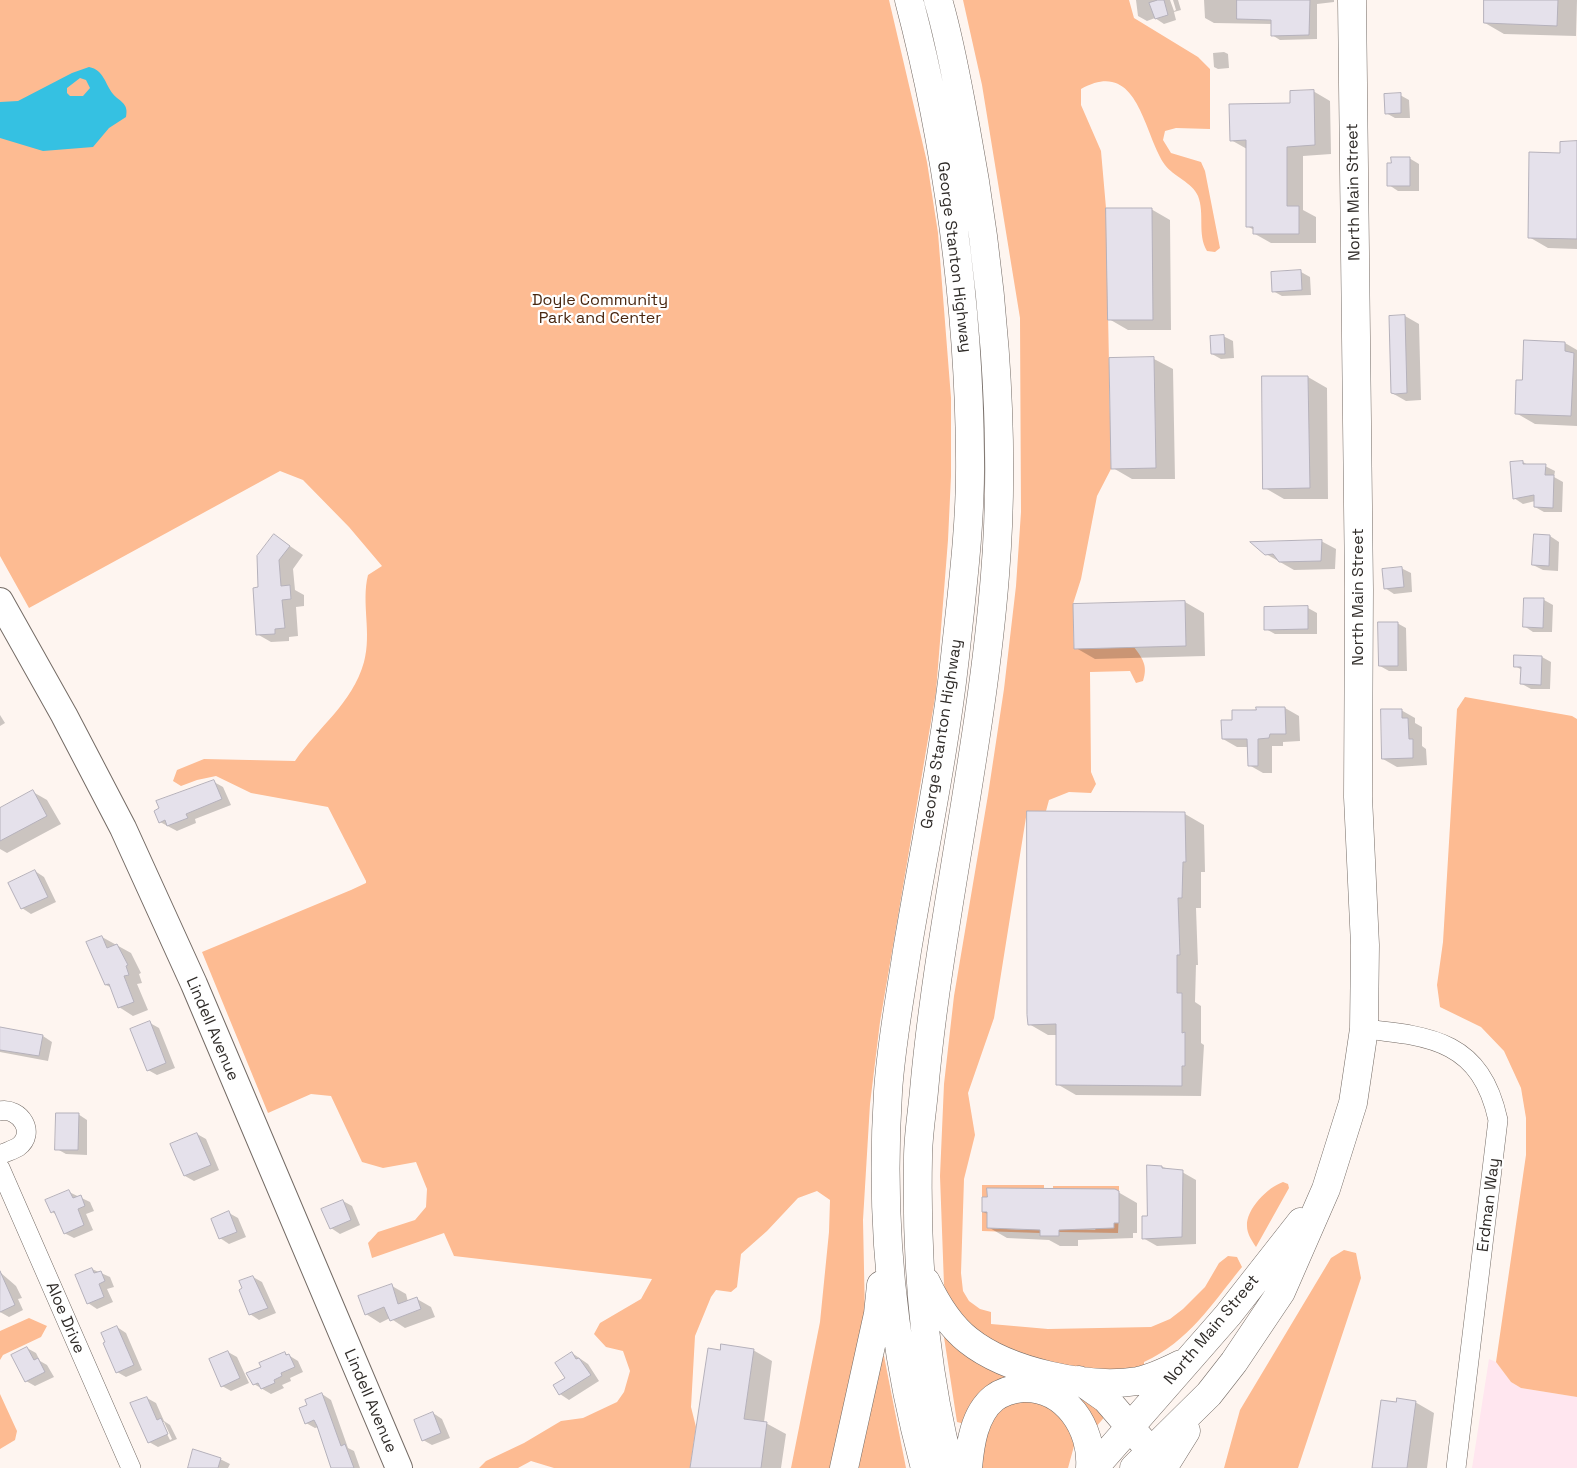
<!DOCTYPE html>
<html>
<head>
<meta charset="utf-8">
<style>
	body { margin:0 }
	canvas { display:block; background:#fef5f0 }
</style>
</head>
<body>
<canvas width="1577" height="1468"></canvas>
<script>
const g = document.querySelector('canvas').getContext('2d');
g.lineJoin = 'round';
function fillPath(path, color) { g.fillStyle = color; g.fill(path, 'evenodd'); }
function trace(path, color, width, dash) { g.strokeStyle = color; g.lineWidth = width; g.lineCap = dash ? 'butt' : 'round'; g.setLineDash(dash || []); g.stroke(path); }
function write(font, color, halo, rows, align = 'center') {
  g.font = font + ' "Space Grotesk",sans-serif'; g.lineWidth = 4.5; g.setLineDash([]); g.textBaseline = 'middle'; g.strokeStyle = halo; g.fillStyle = color; for (const [text, x, y, turn = 0] of rows) {
    g.save(); g.translate(x, y); g.rotate((+turn || 0) * Math.PI / 180); g.textAlign = isNaN(turn) ? turn : align; if (halo) g.strokeText(text, 0, 0); g.fillText(text, 0, 0); g.restore();
  }
}
fillPath(new Path2D(`
	M1489 1359 1496 1362 1511 1382 1521 1388 1577 1397V1468H1472Z`), '#ffe6ef');
fillPath(new Path2D(`
	M0 0H889L927 162 938 233 951 398V476L948 540 936 692 880 1022 870 1104 863 1220 865 1317 837 1468H791L820 1322 829 1232 830 1200 817 1191 798 1198 767 1231 741 1254 737 1287 731 1292 716 1290 711 1297 695 1336 691 1407 696 1427 690 1468H554L531 1461 518 1468H479L486 1461 524 1443 561 1421 583 1418 617 1402 624 1392 630 1371 623 1351 606 1347 594 1334 600 1323 641 1299 652 1279 454 1256 444 1233 372 1258 368 1243 378 1232 415 1220 426 1207 427 1189 416 1162 383 1168 362 1162 331 1096 311 1094 268 1113 202 952 351 890 366 883V881L328 807 251 793 216 776 197 780 181 786 173 781 177 770 204 759 295 761C319 726 352 704 364 662 372 633 361 603 368 575L382 566 349 527 303 480 280 471 29 608 0 556Z
	M963 0H1129L1134 18 1198 57 1210 69V129L1176 128 1165 131 1163 140 1171 153 1201 162 1205 171 1220 248 1215 252 1207 251C1197 234 1205 214 1198 196 1193 183 1173 176 1165 165 1143 134 1139 57 1081 89V105L1101 151 1106 208 1111 469 1097 496 1081 579 1073 604 1074 648 1134 647C1143 659 1148 666 1143 681L1136 683 1130 671 1090 672 1091 772 1096 784 1091 793 1069 792 1049 800 1046 811H1027L994 1018 968 1093 975 1135 964 1179 961 1273 963 1291 969 1301 980 1309 991 1312V1324L1048 1329 1151 1327 1170 1319 1183 1309 1205 1287 1219 1263 1228 1256 1237 1257 1242 1267C1211 1305 1189 1341 1144 1362V1365C1136 1367 1127 1370 1118 1371 1081 1375 1001 1355 972 1330 959 1318 949 1301 944 1285L940 1176 944 1084 954 996 988 795 1004 689 1016 586 1021 512 1020 318 982 85Z
	M1465 697 1572 716 1577 719V1397L1521 1388 1511 1382 1496 1362 1526 1155V1118L1521 1088 1504 1051 1481 1027 1440 1007 1437 985 1443 942 1457 709Z
	M1283 1182 1288 1184 1289 1188 1256 1247C1252 1241 1247 1234 1247 1226 1246 1209 1268 1187 1283 1182Z
	M982 1185H1044V1189L987 1188V1197H982Z
	M1053 1186H1119V1191L1053 1189Z
	M982 1212H987V1228L1025 1230 1040 1228V1233L982 1231Z
	M1119 1213 1118 1233 1059 1232V1228L1095 1230 1096 1228H1114V1214Z
	M1344 1250 1356 1253 1361 1278 1298 1468H1224L1240 1410 1331 1258Z
	M29 1318 47 1326 41 1337 3 1355 0 1360V1331Z
	M942 1324 1020 1373 965 1424 957 1422Z
	M877 1356H884L906 1468H853Z
	M1064 1385 1108 1413 1095 1428Z
	M0 1394 17 1431 15 1440 0 1449Z
	M1023 1400H1037L1060 1409 1078 1445 1074 1446 1068 1468H976C976 1456 988 1423 995 1413 1001 1405 1014 1403 1023 1400Z`), '#fdbb92');
fillPath(new Path2D(`
	M89 67C104 70 105 84 113 94 120 102 129 103 126 117L109 128 93 147 43 151 0 138V102L18 101 72 73ZM80 78 86 80 90 88 83 96H70L67 93V88Z`), '#35c1e2');
fillPath(new Path2D(`
	M1136 0H1170L1174 11 1176 10 1173 0H1178L1181 10 1174 12 1176 20 1164 24 1155 18 1147 21 1138 16Z
	M1204 0H1334V2L1317 4V39L1280 40 1272 35V24L1214 23 1205 18Z
	M1486 0H1577L1576 36 1504 34 1485 23Z
	M1224 52 1228 54 1229 68 1218 69 1214 67 1213 53Z
	M1313 91 1330 101 1331 154 1303 156V210L1316 217V243H1271L1255 234 1254 230 1247 226V149L1231 140Z
	M1400 95 1409 100 1410 118H1395L1386 113Z
	M1577 143V249L1548 248 1529 237 1561 154Z
	M1409 158 1419 164V191H1398L1389 185Z
	M1151 209 1170 220 1171 330H1128L1109 319Z
	M1301 272 1310 277 1311 295 1282 296 1273 291Z
	M1405 316 1419 324 1421 400 1406 401 1392 393Z
	M1223 336 1233 341 1234 358 1221 359 1212 354Z
	M1565 343 1577 350V426L1535 424 1516 413 1523 382Z
	M1154 359 1173 369 1175 479H1132L1113 468Z
	M1308 377 1327 388 1328 499H1284L1265 488Z
	M1523 462 1528 465 1545 466 1555 471 1554 477 1563 482 1562 512H1544L1535 507V501L1523 504 1514 498Z
	M274 535 303 555 293 569 295 590 304 595V606L296 607 298 636 289 637V641L271 642 257 634Z
	M1535 536H1550L1559 542 1558 571 1543 570 1533 565Z
	M1321 541 1336 549 1335 569 1294 570 1266 554Z
	M1401 568 1411 573 1412 592 1394 594 1385 588Z
	M1544 600 1553 605 1552 632H1533L1524 626Z
	M1185 602 1204 613 1205 656 1095 659 1076 648Z
	M1308 608 1317 613V634H1275L1266 629Z
	M1397 623 1406 628 1407 671H1389L1380 666Z
	M1542 657 1551 662 1550 689H1531L1522 684V670L1515 666Z
	M1285 708 1299 716 1300 741 1283 742V746H1272V773H1263L1249 765 1248 747H1237L1223 739 1233 721V711Z
	M1401 710 1415 718V723L1422 727V746L1426 749 1427 765 1397 767 1383 759Z
	M0 715 5 723 0 726Z
	M214 782 223 787 231 805 195 819 196 823 177 831 160 822Z
	M33 792 47 800 61 824 7 853 0 849V814Z
	M1185 814 1204 825 1205 872H1201V908H1196L1198 965H1196L1195 1002 1201 1006V1043L1204 1045 1201 1096 1076 1095 1057 1084 1058 1035H1048L1029 1024Z
	M35 871 44 877 56 902 31 914 22 908Z
	M102 937 131 953 141 973 139 974 142 983 137 984 148 1010 133 1016 119 1007 112 988 106 985Z
	M150 1023 159 1028 175 1068 157 1075 148 1070Z
	M0 1029 43 1036 52 1042 48 1061 0 1052Z
	M78 1114 87 1120V1155L66 1154 57 1149Z
	M197 1134 206 1139 219 1170 194 1181 185 1176 172 1144Z
	M1162 1167 1182 1172 1196 1180V1244L1157 1246 1143 1238Z
	M69 1192 90 1202 94 1211 86 1214 93 1230 74 1238 64 1233 57 1215 52 1212Z
	M1118 1192 1137 1203V1233H1133V1238L1078 1240V1246H1060L1049 1240 1007 1238 988 1227V1214L983 1212Z
	M343 1201 352 1206 360 1225 340 1234 331 1228Z
	M229 1213 238 1218 246 1237 229 1244 220 1238Z
	M92 1269 110 1277 114 1287 107 1289 113 1302 97 1309 88 1303Z
	M1 1273 16 1286 22 1298 18 1299 23 1310 9 1317 0 1312Z
	M253 1277 262 1282 276 1313 259 1320 250 1314Z
	M392 1286 406 1294 408 1302 417 1299 431 1307 435 1317 405 1328 390 1318 380 1323 366 1314Z
	M117 1327 126 1333 142 1370 126 1377 117 1372Z
	M27 1348 36 1353 40 1361 47 1365 54 1377 35 1386 26 1381Z
	M753 1350 772 1361 764 1422 786 1434 781 1468H691L721 1351Z
	M228 1352 237 1357 249 1383 231 1391 222 1386Z
	M285 1353 298 1361 303 1372 290 1378 291 1381 282 1385 284 1388 271 1394 254 1384Z
	M572 1353 588 1364 599 1381 569 1400 560 1394 555 1385 566 1378Z
	M322 1394 331 1400 348 1448 354 1451 360 1468H332L319 1427 315 1428 306 1423 308 1405Z
	M147 1398 156 1403 164 1421 170 1425 177 1439 158 1447 149 1442ZM161 1422H164L172 1439 170 1440Z
	M1415 1402 1434 1413 1427 1468H1373L1397 1403Z
	M433 1413 442 1419 450 1438 432 1445 423 1440Z
	M220 1459 230 1464 228 1468H193Z`), '#0003');
const building = new Path2D(`
	M1158 0H1164L1168 15 1155 19 1149 3Z
	M1237 0H1310L1309 35 1271 36V20L1237 19Z
	M1484 0H1558L1557 26 1484 23Z
	M1314 90 1315 145 1287 147V206H1299V234H1253V227H1246V140L1230 141 1229 104 1290 103V91Z
	M1401 93V113L1385 114 1384 94Z
	M1577 141V239L1528 238 1529 152 1560 153V142Z
	M1391 157H1410V186H1387V163H1391Z
	M1106 208H1152L1153 320H1108Z
	M1301 270 1302 290 1272 292 1271 272Z
	M1405 315 1407 393 1395 394 1391 393 1389 316Z
	M1224 335 1225 354H1211L1210 336Z
	M1524 340 1565 342V351L1574 353 1571 416 1515 414 1516 380H1522Z
	M1154 357 1156 468 1111 469 1109 358Z
	M1262 376H1308L1310 488 1263 489Z
	M1523 461V464H1546L1545 475H1554L1553 508 1534 507V495L1513 499 1510 462Z
	M274 534 290 546 279 560 281 586 290 585 291 599 282 600 285 628 275 629V634L256 635 253 588 258 587 257 556Z
	M1534 534 1550 535 1549 566 1532 565Z
	M1322 540 1321 561 1279 562 1273 554 1265 555 1250 542Z
	M1402 567 1404 587 1384 589 1382 569Z
	M1524 598H1544L1543 628 1523 627Z
	M1185 601 1186 646 1074 649 1073 604Z
	M1308 606V629L1264 630V607Z
	M1378 622H1398V666H1379Z
	M1514 655 1542 656 1541 685 1520 684 1521 667H1514Z
	M1256 707H1285L1286 734H1270L1269 738 1258 739V766H1248L1247 739H1222L1221 720H1232V710H1256Z
	M1381 709H1402V718H1408L1409 739H1413V758L1382 759Z
	M214 780 222 799 186 814 188 818 167 826 165 820 159 823 154 811 159 808 156 801Z
	M33 790 47 816 0 841V808Z
	M1027 811 1185 812 1186 862H1183L1182 898H1178L1180 955H1177V993H1182V1033L1185 1032V1066H1182V1086L1056 1085V1024L1028 1025 1027 1015Z
	M35 870 48 897 21 909 8 883Z
	M102 936 107 948 117 944 128 965 126 966 129 975 124 976 134 1002 118 1008 109 984 105 985 86 942Z
	M150 1021 166 1063 147 1071 130 1029Z
	M0 1027 43 1035 39 1056 0 1050Z
	M56 1113H79L78 1150H55Z
	M197 1133 211 1165 184 1176 170 1144Z
	M1147 1165 1162 1166V1168L1183 1170 1182 1237 1142 1239V1216H1147Z
	M987 1188 1115 1189 1119 1191V1223H1114V1228L1059 1230V1236H1040V1230L987 1228V1212H982V1197H987Z
	M69 1190 73 1198 81 1195 85 1206 78 1209 84 1225 64 1234 54 1211 51 1213 45 1200Z
	M343 1200 351 1220 330 1229 321 1209Z
	M229 1211 237 1232 219 1239 211 1219Z
	M92 1268 94 1273 101 1271 105 1281 99 1284 104 1297 87 1304 75 1275Z
	M0 1271 15 1305 0 1312Z
	M253 1276 268 1308 249 1315 239 1290 242 1288 239 1281Z
	M392 1284 398 1304 417 1297 421 1309 390 1321 384 1307 365 1315 358 1296Z
	M117 1326 134 1365 116 1373 103 1343 105 1342 101 1333Z
	M721 1344 754 1349 744 1419 767 1422 761 1468H690L708 1348 720 1350Z
	M27 1347 34 1360 38 1358 45 1372 25 1382 11 1355Z
	M228 1351 240 1378 221 1387 209 1359Z
	M285 1352 286 1355 289 1354 295 1367 281 1373 282 1376 274 1380 275 1383 261 1389 258 1383 253 1385 246 1373 261 1367 259 1363Z
	M572 1352 576 1359 579 1358 591 1375 559 1395 553 1385 565 1378 555 1363Z
	M322 1393 341 1446 345 1444 354 1468H331L317 1426 314 1420 305 1424 299 1408 307 1405 305 1400Z
	M147 1397 157 1420 161 1418 168 1434 148 1443 130 1403Z
	M1397 1398 1416 1401 1407 1468H1372L1381 1400 1396 1402Z
	M433 1412 441 1433 422 1441 414 1420Z
	M193 1449 221 1458 218 1468H188Z`);
fillPath(building, '#e5e1eb');
trace(building, '#b5b1bb', 1);
const street = new Path2D(`
	M1364 1029C1433 1036 1481 1042 1498 1120L1456 1468
	M0 1111C20 1107 37 1133 18 1147 13 1150 6 1152 0 1155
	M0 1168 131 1468`);
const secondary = new Path2D(`
	M0 601 64 715 123 828 194 984 399 1468`);
const highway = new Path2D(`
	M909 0C947 145 969 306 970 457 971 523 962 591 955 657 944 756 923 854 907 951 900 998 891 1045 888 1092 880 1218 892 1346 925 1468
	M938 0C950 40 957 82 965 124 992 267 1007 430 995 575 986 691 964 807 946 922 937 978 929 1034 924 1091 922 1113 918 1136 918 1158 916 1261 924 1368 950 1468
	M926 1282C936 1303 949 1325 968 1340 1008 1372 1088 1389 1138 1381 1153 1378 1167 1371 1181 1364
	M1079 1380 1106 1399 1142 1441
	M844 1468 878 1314 881 1285
	M968 1468C970 1445 974 1414 994 1398 1002 1392 1013 1389 1022 1388 1066 1386 1093 1429 1090 1468
	M1094 1468 1228 1315 1301 1222
	M1134 1468 1209 1394 1234 1362 1281 1292 1326 1189 1353 1103 1364 1029 1365 945 1358 797 1359 589 1352 0
	M1163 1468 1186 1431`);
trace(street, '#746b65', 20);
trace(secondary, '#746b65', 28);
trace(highway, '#746b65', 29);
trace(street, '#fff', 19);
trace(secondary, '#fff', 26);
trace(highway, '#fff', 28);
write('16px', '#302c29', '#fff', [
	["North Main Street",1354,192,-91],
	["George Stanton Highway",954,257,83],
	["North Main Street",1359,597,-90],
	["George Stanton Highway",942,734,-81],
	["Lindell Avenue",212,1029,67],
	["Erdman Way",1489,1205,-83],
	["Aloe Drive",65,1318,67],
	["North Main Street",1212,1330,-50],
	["Lindell Avenue",370,1401,67]
]);
write('16px', '#492710', '#fff', [
	["Doyle Community",600,301],
	["Park and Center",600,319]
]);
</script>
</body>
</html>
